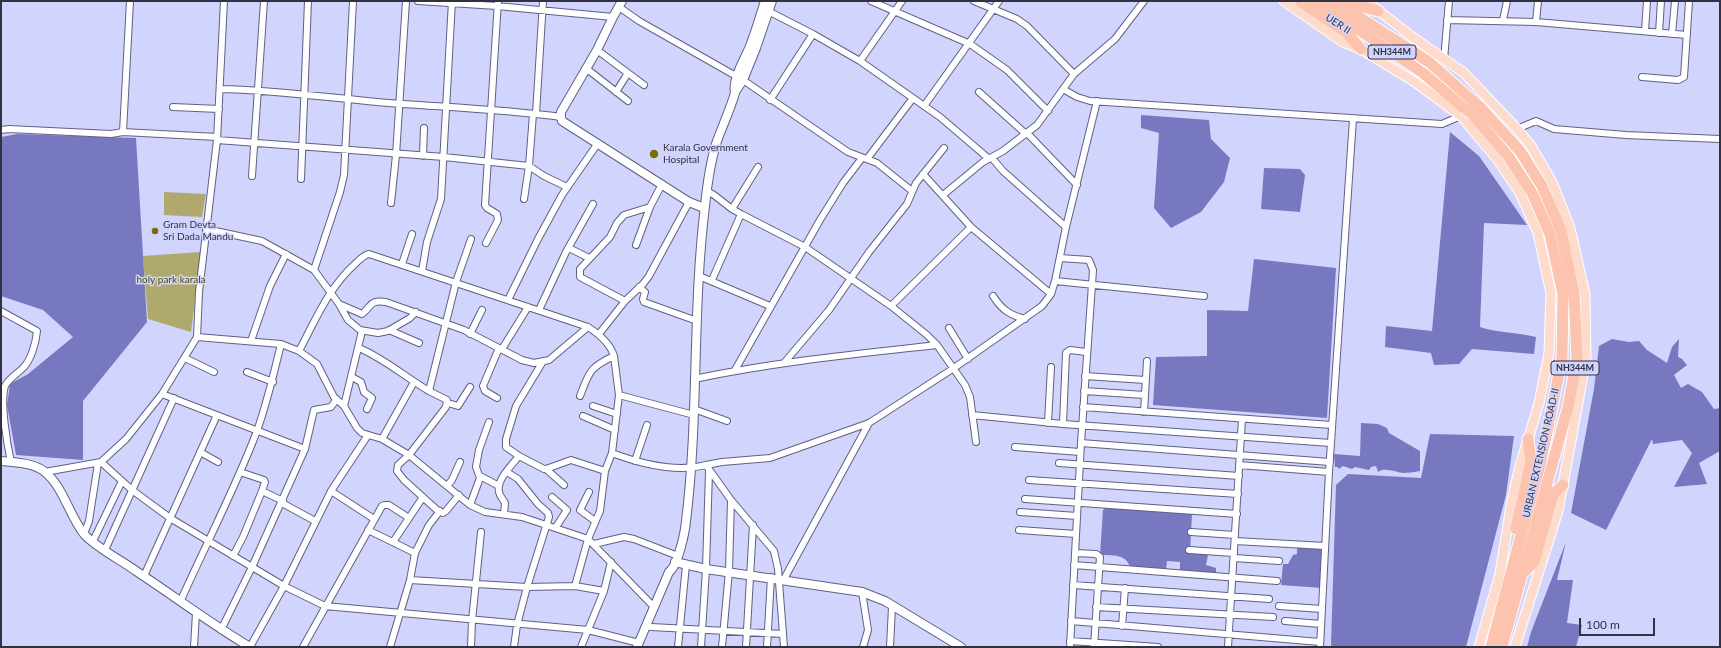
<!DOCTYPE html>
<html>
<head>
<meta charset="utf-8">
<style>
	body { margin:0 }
	#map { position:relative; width:1721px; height:648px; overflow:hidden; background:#d1d4fc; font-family:Lato,sans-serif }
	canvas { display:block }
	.frame { position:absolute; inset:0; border:2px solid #313141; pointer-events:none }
	.scale { position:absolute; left:1579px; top:618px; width:76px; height:18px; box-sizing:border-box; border:2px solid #313141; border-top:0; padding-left:5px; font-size:12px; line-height:14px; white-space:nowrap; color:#313141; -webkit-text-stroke:3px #d1d4fc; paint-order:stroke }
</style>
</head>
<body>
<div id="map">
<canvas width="1721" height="648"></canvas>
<div class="frame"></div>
<div class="scale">100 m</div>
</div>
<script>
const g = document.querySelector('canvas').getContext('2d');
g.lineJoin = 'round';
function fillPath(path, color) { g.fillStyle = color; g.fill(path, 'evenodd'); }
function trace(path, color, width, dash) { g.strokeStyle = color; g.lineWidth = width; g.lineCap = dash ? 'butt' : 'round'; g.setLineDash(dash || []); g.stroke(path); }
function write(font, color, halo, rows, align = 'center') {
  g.font = font + ' Lato,sans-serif'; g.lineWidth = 3; g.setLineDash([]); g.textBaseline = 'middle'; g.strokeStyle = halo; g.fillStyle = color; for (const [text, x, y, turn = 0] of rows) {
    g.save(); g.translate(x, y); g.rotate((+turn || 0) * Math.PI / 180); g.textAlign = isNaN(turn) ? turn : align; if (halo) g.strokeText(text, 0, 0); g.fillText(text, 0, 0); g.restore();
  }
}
fillPath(new Path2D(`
	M164 192 206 194 202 217 164 215Z
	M201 252 191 332 148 319 143 256Z`), '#afa96e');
fillPath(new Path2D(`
	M1141 115 1209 120 1211 139 1230 158 1224 182 1201 212 1171 228 1154 208 1159 133 1141 128Z
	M1450 132 1479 156 1527 225 1484 223 1480 327C1498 333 1517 332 1536 337L1534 354 1472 349 1459 364 1434 365 1431 353 1385 347 1386 326 1432 331Z
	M17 134 136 138 147 322 83 401V460L16 455 7 405 10 384 28 374 73 337 43 310 1 296V137Z
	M1264 168 1300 169 1305 175 1300 212 1261 209Z
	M1254 259 1336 268 1327 418 1153 405 1156 357 1207 356V310L1248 311Z
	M1612 339 1629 342 1639 341 1647 350 1667 363 1672 347 1679 339 1678 357 1682 359 1687 365 1674 375 1681 388 1688 384 1702 392 1714 409 1720 408V451L1699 463 1707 484 1674 487 1692 453 1682 440 1653 444 1652 439 1606 530 1571 513 1594 389 1599 346Z
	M1361 423 1378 424 1387 428 1389 433 1420 451V471C1414 472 1409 473 1403 473 1395 472 1385 467 1378 472L1376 466 1371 467 1369 470 1355 467 1352 469 1343 466 1339 469 1338 467H1335L1334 454 1360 456Z
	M1430 434 1514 436 1506 495 1466 647H1332L1331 645 1336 485 1348 474 1421 478Z
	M1107 507 1192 514 1190 552 1208 555 1206 565 1216 568V574L1180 571V562L1167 561 1166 570 1130 567C1125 553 1113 556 1100 555L1103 510Z
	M1566 542 1557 580H1573L1567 623 1582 625 1576 647H1527L1531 632Z
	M1297 547 1324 549 1322 588 1281 585 1283 564H1288L1293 555 1297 554Z`), '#7878c1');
const street = new Path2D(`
	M130 1 123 132 217 137
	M418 1 497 6 613 17
	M871 1 970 44 1007 70 1048 111
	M974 1 1017 19 1027 26 1074 74
	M619 7 639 21 743 80 848 152 877 163 912 191
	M766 10 813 34 860 61 940 117 988 158
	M1447 20 1536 22 1687 35
	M1503 20 1507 1
	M1536 22 1538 1
	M1645 31 1647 1
	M1659 33 1661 1
	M1672 34 1675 1
	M597 50 644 85
	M1444 60 1449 1
	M860 61 902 1
	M587 69 628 101
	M1642 77 1678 80 1684 77 1689 1
	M220 89C272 90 324 97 377 102 438 107 500 109 561 117
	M1063 89 1077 97 1090 101 1442 124 1463 115
	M616 92 628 73
	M979 92 1026 134
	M770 100 813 34
	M924 106 999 1
	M173 107 219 109
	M536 114 543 1
	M1517 129 1536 121 1554 129 1626 135 1720 139
	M1 130 9 129 111 134 123 132
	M1027 133 1077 185
	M217 140 444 157 529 166 544 176 567 187
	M423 156 424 128
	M992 158 1003 171 1066 227
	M867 159 913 98
	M923 174 971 227 1051 294
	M252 176 264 1
	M301 179 308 1
	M707 191 714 195 732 209
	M943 195 983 162 1003 151 1037 125 1074 74 1115 39 1144 1
	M524 199 529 166 533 114
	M391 203 396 155 406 1
	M741 214 732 209 758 167
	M206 229 262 241 314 270 339 304 348 320 360 330 378 333 388 331 410 318 416 312
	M486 243 498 220 497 214 487 208 485 205 498 1
	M636 245 650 207 662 184
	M569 248 589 258
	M1060 258 1089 260 1093 270 1081 443 1070 647
	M402 264 412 234
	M314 270 340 192 344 175 353 1
	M422 271 427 242 441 199 452 1
	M699 276 770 306
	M712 280 741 214 805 247 891 306 927 335 937 345 965 385 970 397 976 442
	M1055 281 1204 296
	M639 287 645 292 643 299 644 302 697 321
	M993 296C1002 310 1010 315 1025 319
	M508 300 538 239 562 195 598 143
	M625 301 580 277V269L610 237 617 223 624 215 650 207
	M339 304 362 314C373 305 369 300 386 302L464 330 522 360 534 363 549 360 588 327
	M891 306 971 227
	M539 310 566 252 593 204
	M1 311 37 331C36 343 31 360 23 368 17 374 9 378 5 386 0 402 7 444 11 462
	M949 328 968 359
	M389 330 419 343
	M470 334 482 310
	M599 334 625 301 643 284 649 276 689 202
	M197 337 281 344 299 351 317 364 334 397 344 406 357 428 362 433 382 439 409 455 470 505 485 512 522 517 588 539 654 607
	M251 341 270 286 286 254
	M359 348C385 359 405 377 429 391L456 282 471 239
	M502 349 528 307
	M299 351C316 319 329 287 356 263 360 259 364 255 369 254L588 327C599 334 610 343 614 356L619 395 612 453 605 471 600 511 588 539 575 586
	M185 358 214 372
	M542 363 516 406 506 439V447L519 456 544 469H546L571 460 605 471
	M784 363 829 310 869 252 907 204 916 183 944 148
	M735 370 820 220 843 183 862 158
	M247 372 273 382
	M1085 376 1145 380
	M352 377 361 382 364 392 372 398 367 409
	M694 379C774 362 856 354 937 345
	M429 391 447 400 446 407 409 455 398 465 397 471 404 480 437 510 443 513 446 511 459 495
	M1084 391 1145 395
	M162 394 305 449
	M619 395 694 415
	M580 396C589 372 590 367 614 356
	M497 398 485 391 483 386 499 348
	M448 403 458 406 470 387
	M344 406 362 331
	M593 406 617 414
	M1083 407 1332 425
	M694 409 727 421
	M1144 412 1147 361
	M972 415 1063 424 1331 443
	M583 416 615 430
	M1048 423 1051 367
	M1063 424 1066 353 1070 350 1086 352
	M382 439 414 382
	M1081 443 1330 462
	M1015 447 1080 452
	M200 452 218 462
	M612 453C641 464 675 473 706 465L731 500 774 551 778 569 784 647
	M635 461 647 425
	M101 462 132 490 170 518 284 586 325 606 588 630 639 643
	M1059 463 1239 476
	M706 465 722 462 770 458 869 423 954 368 1042 306 1051 294 1055 281 1066 227 1097 101
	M1239 465 1329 472
	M546 469 564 485
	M45 472 101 462 126 439 162 394 197 337 199 292 217 140 224 1
	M240 472 264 480 265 482 262 491 283 501
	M507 472 518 479 538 504 548 513 549 517 527 587 517 625 514 647
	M480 476 499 486
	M1029 480 1238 494
	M447 486 452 480 460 462
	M331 491 374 519
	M589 492 580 510 595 521
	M552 497 567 510 556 527
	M1025 499 1237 514
	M282 503 315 521
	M470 505 480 478 476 467 479 450 489 422
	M1020 512 1077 516
	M504 514 505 503C503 499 500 497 499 492 496 480 512 465 519 456
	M368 530 415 553
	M1019 530 1076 534
	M1191 532 1235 535
	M84 534 89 521 98 463
	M93 541 122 481
	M1235 541 1325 546
	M393 542 409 518
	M594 544 624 537 634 539 678 556
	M105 550 174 398
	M1189 550 1234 553
	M1075 553 1096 554 1100 557 1094 647
	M233 556 243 537 262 491
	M1234 558 1279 561
	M1074 565 1277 581
	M144 576 217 415
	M784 579 869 423
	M410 580 527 587 575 586 604 591
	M1073 585 1269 599
	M862 592 868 630 863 647
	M181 600C206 544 235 489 257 431 267 403 274 373 281 344
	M1279 606 1322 609
	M1096 607 1273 617
	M1071 621 1320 642
	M1285 621 1321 624
	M1122 626 1125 588
	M651 627 783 634
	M221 630 252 567 305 449 314 410 331 407 336 400
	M1070 641 1158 647
	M194 647 196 613
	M250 647 284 586 331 491 368 435
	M303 647 382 506 384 505H389L409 518 423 497
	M390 647 410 580 415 553 429 525 440 511
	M471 647 472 621 481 532
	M581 647 604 591 611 562
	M678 647 686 565
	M701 647 706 569 709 471
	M722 647 729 571 731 500
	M746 647 753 525
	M767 647 771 577
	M890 647 892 607
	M1228 647 1242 419
	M1320 647 1329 472 1353 119`);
const secondary = new Path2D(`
	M622 1 613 17 597 50 561 112V117L562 121 689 202 704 208
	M735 92 743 80 756 48 772 1
	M1 461C14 462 35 463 45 472 64 488 69 515 84 534 95 547 121 560 136 571 174 596 211 624 250 647
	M675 562 706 569 862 592 885 601 961 647
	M637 647 669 572C678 566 685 532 686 521 699 417 692 311 705 206 707 186 710 164 716 144 722 127 730 110 735 93 732 78 745 59 750 46 756 31 760 16 765 1`);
const primary = new Path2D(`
	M1284 1 1343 42 1361 49 1415 82 1461 116 1498 160 1520 193 1538 233 1551 293 1549 353 1539 403 1520 466 1512 500 1500 574 1479 647
	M1366 1 1411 36 1464 73 1517 129 1531 146 1552 182 1570 228 1585 294 1586 359 1558 511 1515 647`);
const highway = new Path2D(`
	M1300 1 1347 33 1361 49
	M1316 1 1423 73 1464 108
	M1334 1 1429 62 1472 100
	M1351 1 1359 6 1378 11
	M1480 107 1520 151 1542 186 1561 231 1574 293 1577 359 1568 407 1502 647
	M1472 114 1508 156 1532 193 1550 234 1563 294 1562 358 1552 408 1540 465 1491 647
	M1516 529 1531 461 1528 439
	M1523 573 1534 562 1553 494 1563 485`);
trace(street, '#5f6184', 8);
trace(secondary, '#5f6184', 10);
trace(primary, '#fff', 11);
trace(highway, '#fff', 13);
trace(street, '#fff', 6);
trace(secondary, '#fff', 8);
trace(primary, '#fddcce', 9);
trace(highway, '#fcc4ae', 11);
const highwayBridge = new Path2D(`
	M1472 100 1480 107
	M1464 108 1472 114`);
trace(highwayBridge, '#fff', 13, []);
trace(highwayBridge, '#fcc4ae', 11);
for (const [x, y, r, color] of [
	[654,154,5,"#776d09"],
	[155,231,4,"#776d09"]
]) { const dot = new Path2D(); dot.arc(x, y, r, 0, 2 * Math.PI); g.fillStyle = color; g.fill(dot); trace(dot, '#d1d4fc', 1.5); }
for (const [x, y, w] of [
	[1392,52,48],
	[1575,368,48]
]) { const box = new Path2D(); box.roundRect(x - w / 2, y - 7, w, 14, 3); g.fillStyle = '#d1d4fc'; g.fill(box); trace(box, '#313141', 1); }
write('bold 9px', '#313141', null, [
	["NH344M",1392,52],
	["NH344M",1575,368]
]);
write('10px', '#313141', '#d1d4fc', [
	["UER II",1338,24,33],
	["URBAN EXTENSION ROAD-II",1541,453,-77]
]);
write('10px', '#313141', '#d1d4fc', [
	["Karala Government",663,148],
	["Hospital",663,160],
	["Gram Devta",163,225],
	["Sri Dada Mandu",163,237]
], 'left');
write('10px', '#4f4800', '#d1d4fc', [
	["holy park karala",171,280]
]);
</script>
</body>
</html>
